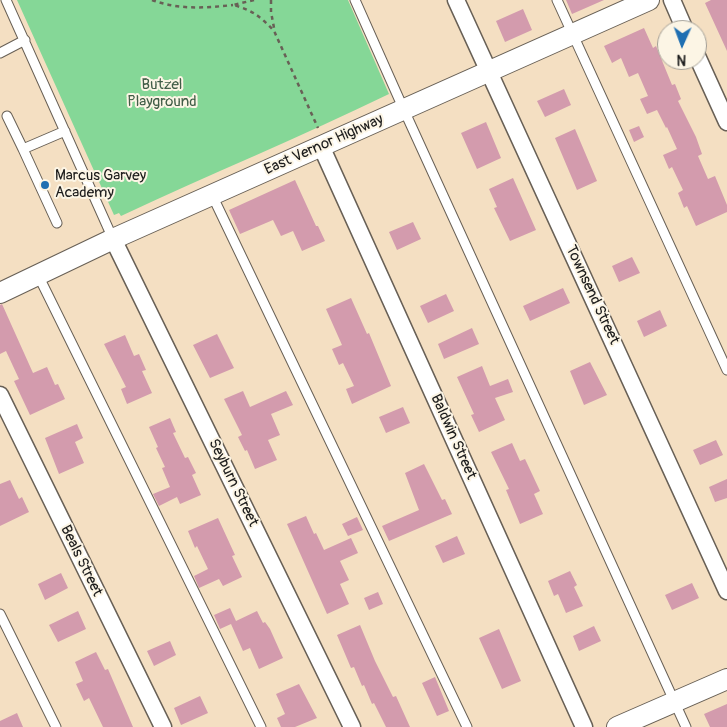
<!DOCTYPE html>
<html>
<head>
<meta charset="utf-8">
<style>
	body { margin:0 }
	#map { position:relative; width:727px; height:727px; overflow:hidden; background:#f4dfc2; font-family:Pangolin,sans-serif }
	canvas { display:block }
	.north { position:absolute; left:657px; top:20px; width:50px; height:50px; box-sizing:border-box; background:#fcf5e5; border:1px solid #a29e95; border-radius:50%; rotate:182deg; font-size:14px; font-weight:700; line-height:20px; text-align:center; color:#1c1c1c }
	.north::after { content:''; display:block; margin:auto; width:18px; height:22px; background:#1f6fb2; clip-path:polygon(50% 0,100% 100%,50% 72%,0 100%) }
</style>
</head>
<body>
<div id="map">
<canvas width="727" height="727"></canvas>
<div class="north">N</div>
</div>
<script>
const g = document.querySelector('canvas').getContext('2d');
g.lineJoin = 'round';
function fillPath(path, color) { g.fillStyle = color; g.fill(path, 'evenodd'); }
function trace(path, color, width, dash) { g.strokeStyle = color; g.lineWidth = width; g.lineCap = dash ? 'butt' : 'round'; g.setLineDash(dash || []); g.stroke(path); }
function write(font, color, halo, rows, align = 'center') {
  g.font = font + ' Pangolin,sans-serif'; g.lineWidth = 4; g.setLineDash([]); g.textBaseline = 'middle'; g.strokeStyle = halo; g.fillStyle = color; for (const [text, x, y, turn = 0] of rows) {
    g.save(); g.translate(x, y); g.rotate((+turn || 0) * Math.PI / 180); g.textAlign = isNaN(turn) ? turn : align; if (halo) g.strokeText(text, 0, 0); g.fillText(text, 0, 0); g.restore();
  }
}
fillPath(new Path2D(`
	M17 0H348L389 94C301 137 210 174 121 216L119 213 114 215Z`), '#85d797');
fillPath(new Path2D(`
	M566 0H604L572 14Z
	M711 0H727V51L705 3Z
	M523 9 532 30 505 42 496 21Z
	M644 28 653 48 656 46 672 85 675 84 681 99 678 101 696 137 702 154 698 156 708 179 715 176 727 205V212L696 226 687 206 684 208 678 193 683 190 672 167 669 169 663 155 677 149 667 127 666 128 657 110 647 114 640 99 648 96 638 73 629 77 621 58 612 63 604 46Z
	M564 89 571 105 545 117 537 101Z
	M486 122 501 158 477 169 461 133Z
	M639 126 644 137 634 142 629 130Z
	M575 129 597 181 577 190 555 138Z
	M513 178 536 230 510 241 494 208 497 207 489 189Z
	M295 180 316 226H318L325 241 302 251 293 231 281 236 273 220 240 234 229 210Z
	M413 222 421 239 397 250 389 232Z
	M632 257 640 273 619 282 612 266Z
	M563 288 570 303 530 321 523 306Z
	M446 294 454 311 428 323 420 306Z
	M351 298 367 334 369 333 391 386 352 404 346 389 354 386 343 363 339 365 332 349 342 345 326 309Z
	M2 304 33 373 47 367 55 385 58 384 65 399 30 415 14 381 19 379 6 351 0 354V305Z
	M660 310 667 326 644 337 637 321Z
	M472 328 479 344 444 359 438 344Z
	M217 334 234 368 210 378 193 345Z
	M125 335 134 356 139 354 146 370 142 371 152 393 127 404 121 389 126 387 104 344Z
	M590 362 607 395 584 405 570 371Z
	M482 366 490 386 508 379 513 392 495 398 505 420 479 432 471 415 474 414 457 377Z
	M243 391 250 407 286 391 293 405 271 414 280 435 268 440 277 460 255 469 247 450 245 451 238 437 242 435 224 399Z
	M403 407 410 423 386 433 379 417Z
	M170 418 176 432 173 433 185 458 188 457 196 473 192 475 201 495 180 504 177 497 159 506 153 494 170 487 162 468 165 467 156 448 158 447 149 427Z
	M77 424 83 438 75 442 84 463 59 474 45 438Z
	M716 440 723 455 700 465 693 450Z
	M512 443 520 461 525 459 540 491 534 494 543 514 520 524 506 490 509 489 491 452Z
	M424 464 442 500 445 499 452 514 389 541 382 526 419 510 405 473Z
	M727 479V498L715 502 709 487Z
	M10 480 19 499 22 497 29 512 0 526V484Z
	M306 516 314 534 316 533 324 550 351 538 358 553 340 561 349 580 340 584 349 604 327 614 287 524Z
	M357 517 363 530 348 536 342 524Z
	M218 518 235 555 232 556 242 577 223 586 219 579 199 588 194 576 208 569 197 546 195 548 188 531Z
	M457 536 465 554 443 563 435 546Z
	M570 571 577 585 574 587 583 606 566 613 558 594 554 596 548 581Z
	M61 573 68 588 45 600 38 584Z
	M692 583 699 598 672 610 665 595Z
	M378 592 383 604 369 610 364 598Z
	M230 608 236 621 257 611 263 623 265 622 270 629 283 658 259 669 250 648 243 651 231 624 220 629 214 615Z
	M78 611 86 629 58 642 49 625Z
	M360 625 375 661 393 697 396 696 410 727H386L374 703 372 704 364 685 362 686 354 667 351 668 337 635Z
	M594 626 601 641 579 651 573 636Z
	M499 629 521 681 502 689 479 638Z
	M170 641 176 655 154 666 147 651Z
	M96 652 105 670 108 669 133 727H103L89 698 84 701 76 684 83 681 75 662Z
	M435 677 449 711 437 716 422 683Z
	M299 684 317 718 295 727H281L277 718 285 714 276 694Z
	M200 696 208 713 181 725 174 708Z
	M727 704V727H710L704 714Z
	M17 713 23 727H0V721Z`), '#d39bad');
const service = new Path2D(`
	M6 0 113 239
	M355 0 404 110 686 727
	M557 0 727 370
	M0 53 25 40
	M7 116 23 149
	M212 195 467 727
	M57 223 23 149 65 131
	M38 275 261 727
	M0 614 56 727`);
const minor = new Path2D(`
	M456 0 727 591
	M672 0 685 30
	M697 56 727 122
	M321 146 584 727
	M113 239 352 727
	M0 395 163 727`);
const tertiary = new Path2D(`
	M0 293 113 239 649 0
	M617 727 727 679`);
trace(service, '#686056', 11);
trace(minor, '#686056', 19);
trace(tertiary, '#686056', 22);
trace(new Path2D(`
	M152 0C179 10 205 8 233 5
	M254 0 233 5C252 10 260 16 274 31
	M271 0V12L275 33 318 128`), '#686056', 2.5, [4, 4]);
trace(service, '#fff', 9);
trace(minor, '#fff', 16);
trace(tertiary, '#fff', 20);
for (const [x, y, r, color] of [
	[45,185,5,"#1f6fb2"]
]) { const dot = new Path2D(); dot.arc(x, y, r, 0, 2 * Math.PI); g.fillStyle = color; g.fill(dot); trace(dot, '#fcf5e5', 2); }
write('15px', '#415d47', '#fcf5e5', [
	["Butzel",162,85],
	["Playground",162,102]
]);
write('15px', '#1c1c1c', '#fcf5e5', [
	["East Vernor Highway",324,145,-24],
	["Townsend Street",592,295,65],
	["Baldwin Street",453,437,66],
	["Seyburn Street",233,483,64],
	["Beals Street",81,561,64]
]);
write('15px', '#1c1c1c', '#fcf5e5', [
	["Marcus Garvey",55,176],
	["Academy",55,193]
], 'left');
</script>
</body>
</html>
